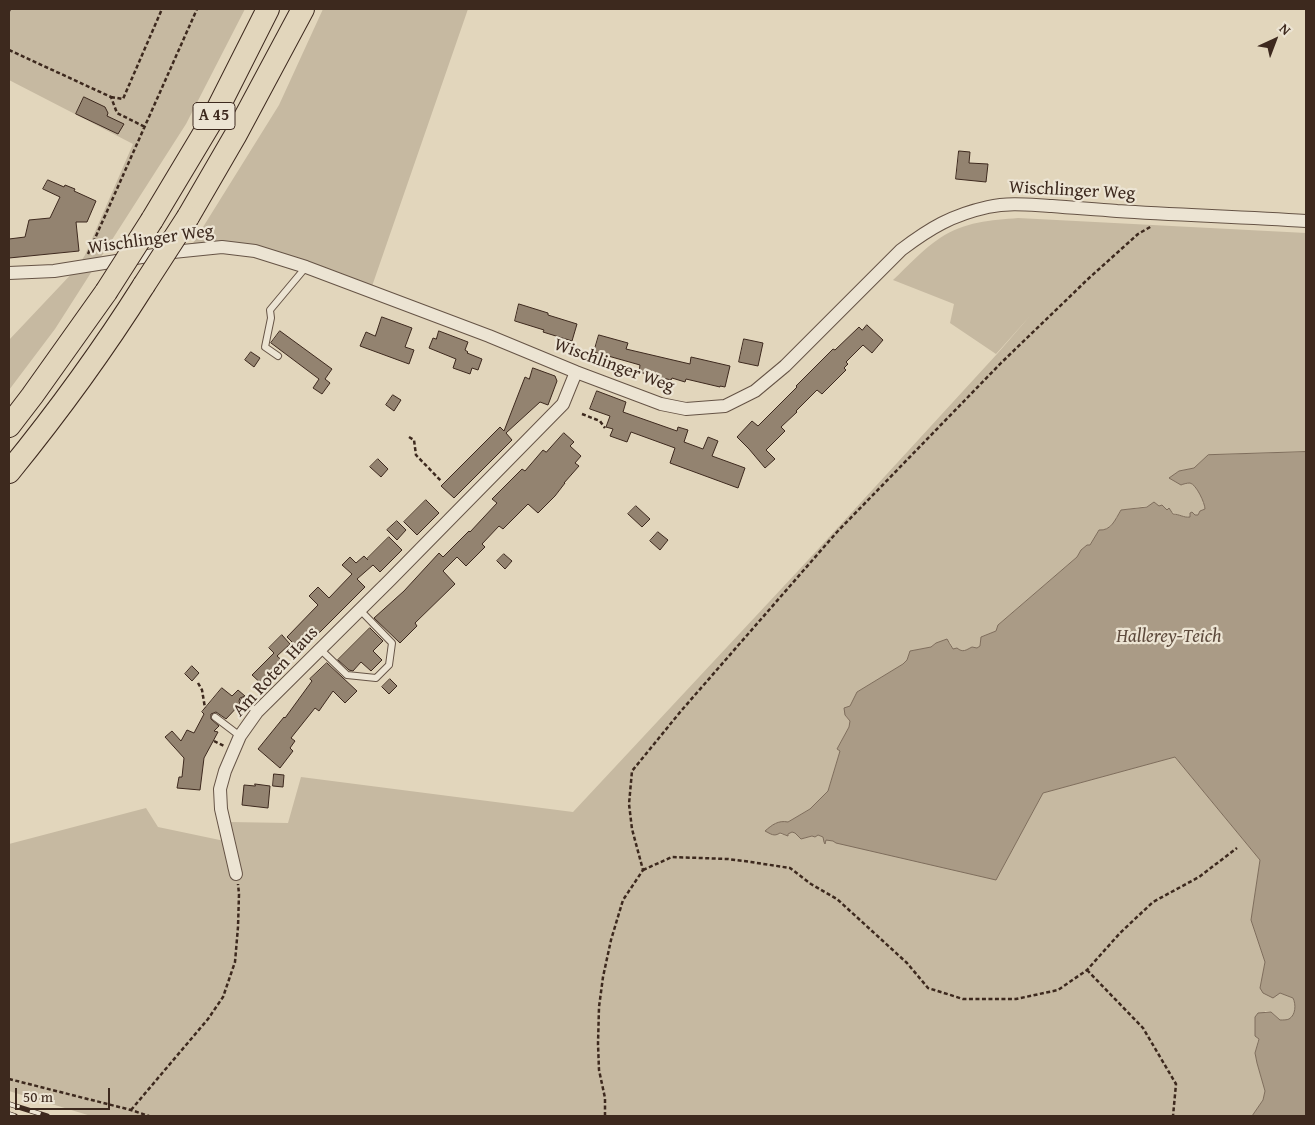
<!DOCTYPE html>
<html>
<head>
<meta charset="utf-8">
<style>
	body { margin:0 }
	#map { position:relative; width:1315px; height:1125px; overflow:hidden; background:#e2d6bc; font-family:"Gentium Book Plus",serif }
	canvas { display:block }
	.frame { position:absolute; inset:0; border:10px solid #3d291e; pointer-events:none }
	.north { position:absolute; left:1250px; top:15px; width:50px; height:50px; -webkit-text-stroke:4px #ece4d3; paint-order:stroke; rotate:43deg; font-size:14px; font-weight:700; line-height:20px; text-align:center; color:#3d291e }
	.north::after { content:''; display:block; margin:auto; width:18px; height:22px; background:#3d291e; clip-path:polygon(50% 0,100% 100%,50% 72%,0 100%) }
	.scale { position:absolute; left:15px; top:1088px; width:95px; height:22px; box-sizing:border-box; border:2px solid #3d291e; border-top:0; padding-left:6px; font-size:15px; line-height:18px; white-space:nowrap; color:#3d291e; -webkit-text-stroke:4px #ece4d3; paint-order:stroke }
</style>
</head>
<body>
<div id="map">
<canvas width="1315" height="1125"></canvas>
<div class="frame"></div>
<div class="north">N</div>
<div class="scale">50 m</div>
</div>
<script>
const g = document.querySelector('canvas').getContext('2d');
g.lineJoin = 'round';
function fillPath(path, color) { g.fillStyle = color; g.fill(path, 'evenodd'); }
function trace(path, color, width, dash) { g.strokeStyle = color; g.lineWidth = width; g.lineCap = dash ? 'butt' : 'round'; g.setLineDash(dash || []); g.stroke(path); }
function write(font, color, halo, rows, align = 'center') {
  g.font = font + ' "Gentium Book Plus",serif'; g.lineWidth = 4.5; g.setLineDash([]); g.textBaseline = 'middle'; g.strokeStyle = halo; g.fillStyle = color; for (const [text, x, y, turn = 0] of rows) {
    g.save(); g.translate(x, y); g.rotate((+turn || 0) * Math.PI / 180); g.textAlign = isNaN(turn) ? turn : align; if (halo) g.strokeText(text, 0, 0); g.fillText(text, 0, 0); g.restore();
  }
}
fillPath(new Path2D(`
	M9 9H245L186 124 55 329 9 390V340L77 268 85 255 133 144 9 80Z
	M323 9H468L370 292 288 261 190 248 279 105Z
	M1018 218 1306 233V452L1208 455 1194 468 1179 471 1170 478 1181 484C1184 484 1187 483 1190 483 1196 484 1205 503 1205 509L1200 511 1198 515H1195L1192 512 1190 513V517C1179 518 1166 507 1157 506 1146 505 1133 509 1121 510 1115 520 1111 531 1099 530L1090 546 1087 545 1081 550 1077 557 998 625 996 631 981 637 980 646 977 648 972 647 964 651 953 649 950 642 936 643 931 647 910 651 907 660 903 664 857 692 854 701 845 715 850 721 849 727 837 749 840 751 828 791 810 809 788 822 776 823 765 831C772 834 781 834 788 836L789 833 792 832 795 833 801 839 817 835 823 837 824 842 825 843 826 840H828L996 880 1043 793 1175 757 1260 860 1251 920 1265 962 1260 988 1280 993 1293 998C1296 1004 1296 1015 1289 1019 1287 1020 1283 1020 1280 1020L1271 1012 1265 1011 1255 1053 1257 1063 1265 1091 1263 1100 1252 1116H91L9 1091V844L146 808 158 827 234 843 230 822 288 823 301 777 573 812 797 572 997 354 1030 316 996 354 950 323 954 304 893 280C908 266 923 249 940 238 963 222 992 220 1018 218Z`), '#c6b9a1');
const water = new Path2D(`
	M1306 452V1116H1252L1263 1100 1265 1091 1257 1063 1255 1053 1259 1039 1255 1036V1017L1258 1013 1271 1012 1280 1020C1283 1020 1287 1020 1289 1019 1296 1015 1296 1004 1293 998L1280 993 1273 998 1263 993 1260 988 1265 962 1251 920 1260 860 1175 757 1043 793 996 880 836 843 833 841 826 840 825 844 824 842 823 837 818 835 815 837 812 836 801 839 795 833 792 832 788 834V836L780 833C774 837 771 834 765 831 772 825 778 820 788 822L810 809 828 791 840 751 837 749 849 727 850 721 845 715 844 708 850 706 857 692 903 664 907 660 910 651 931 647 936 643 947 639 953 649 957 648C963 653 966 650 972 647L977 648 980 646 981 637 996 631 998 625 1077 557 1081 550 1087 545H1090L1099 530C1111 531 1115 520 1121 510L1147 507 1154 502 1159 506 1162 505 1167 510 1169 508 1173 514C1179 514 1184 518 1190 517V513L1192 512 1195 515H1198L1200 511 1205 509C1205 503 1196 484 1190 483 1187 483 1183 484 1181 485L1169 478 1179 471 1194 468 1208 455Z`);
fillPath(water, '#aa9b86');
trace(water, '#7e6d5c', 1);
const building = new Path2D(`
	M84 97 105 107 108 113 107 116 124 124 118 134 76 114Z
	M959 151 970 152 969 163 988 164 986 182 956 179Z
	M48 180 64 187 65 185 75 189 74 191 96 201 87 222H76L79 251 9 258V239L25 237 29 220 50 218 60 197 43 189Z
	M519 304 548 313V315L577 324 572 341 543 332 544 330 515 321Z
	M382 317 412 328 405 347 414 350 409 364 360 346 366 332 375 336Z
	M867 325 883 340 872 353 863 345 846 362 848 364 844 368 846 370 822 394 817 390 796 411 797 412 781 427 785 431 766 450 775 459 765 468 749 449 737 437 752 421 758 426 797 387 796 386 833 349 835 350 859 327 862 330Z
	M280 331 332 369 325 379 330 383 322 394 313 388 319 379 271 343Z
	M439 331 468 342 465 350 468 352 467 353 482 359 478 370 472 368 470 374 453 368 456 359 429 348 433 338 436 339Z
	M599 335 628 343 626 349 690 364 691 357 730 366 725 387 720 386V387L686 379 685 382 672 378 671 380 639 372 640 365 594 352Z
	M744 339 763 343 758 366 739 362Z
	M251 352 260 358 254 367 245 360Z
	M533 368 555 376 557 381 548 405 540 402 506 433 512 440 454 498 441 486 500 427 504 431 525 377 529 379Z
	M597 391 626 402 623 412 677 431 678 427 688 430 684 442 703 449 708 437 718 441 712 456 745 468 738 488 670 463 675 448 631 432 627 442 610 436 613 429 606 427 610 416 590 409Z
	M393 395 401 400 394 411 386 405Z
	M564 433 574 442 570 446 581 456 575 463 579 466 564 483H565L555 496 538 513 528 504 503 529 499 526 482 544 485 547 466 566 457 557 443 571 455 584 415 623 417 626 400 643 374 618 404 591 439 553 443 557 469 531 470 532 497 503 492 499 522 469 525 471 543 450 546 452Z
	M378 459 388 469 381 477 370 467Z
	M426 500 439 513 417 535 404 522Z
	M636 506 650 519 642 527 628 514Z
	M397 521 406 530 397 540 387 530Z
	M658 532 668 540 660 550 650 541Z
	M389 537 402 550 380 572 373 565 357 579 365 587 301 651 287 637 318 605 309 596 318 587 329 598 352 574 342 565 350 557 356 563 364 556 368 560 367 559Z
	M504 554 512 561 505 569 497 561Z
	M370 628 383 641 373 651 382 660 371 671 361 662 353 671 349 670 338 660Z
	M282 635 290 644 277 656 287 665 265 687 252 675 274 653 269 648Z
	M327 663 357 691 345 703 333 691 319 711 315 708 291 738 295 741 290 748 293 751 280 768 258 749 284 717 285 718 312 681 310 679Z
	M192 666 199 673 192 681 185 674Z
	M390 679 397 686 389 694 382 687Z
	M222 688 232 696 238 690 245 696 240 698 239 701 240 704 226 719 216 712 211 714V719L219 726 214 731 218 732 204 758 200 790 177 788 179 777H182L184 758 165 737 172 731 181 741 187 730 194 733 204 714 202 712Z
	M274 774 284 775 283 787 273 786Z
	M255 784 270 786 268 808 242 805 244 785 255 786Z`);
fillPath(building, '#938370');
trace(building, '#3d291e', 1);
const lane = new Path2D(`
	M278 356 265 347 271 318 270 310 306 267
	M320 649 347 675 376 678 389 665 392 643 360 610
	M244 701 257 712
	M215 717 240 736`);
const street = new Path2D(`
	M9 273 54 271 173 252 222 247 255 251 306 267 489 336 576 372 661 404 686 409 725 406 755 391 785 366 901 250C930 228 952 215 988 207 1010 202 1031 205 1052 206 1074 208 1095 209 1117 211 1180 215 1243 217 1306 221
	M236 874 221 809 220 789 225 771 240 736 257 712 390 580 563 404 576 372`);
const highway = new Path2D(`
	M188 217 235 136 303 9
	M152 220 212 120 268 9
	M9 426 32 396 106 292
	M9 472C57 413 103 350 144 285`);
trace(lane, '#665446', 8);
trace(street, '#665446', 14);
trace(highway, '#3d291e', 24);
trace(new Path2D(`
	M9 11 10 9
	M9 50 111 97 117 113 145 127
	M111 97 123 99 162 9
	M88 254 197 9
	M582 414 600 421 605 428
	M409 437 414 440 416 455 442 482
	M198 683 202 690 205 708
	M214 741 224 746
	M643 870 672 857 728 859 751 862 790 868 811 884 837 899 907 963 928 988 963 999H1016L1058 990 1087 970 1120 933 1153 902 1199 877 1237 848
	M1087 970 1143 1028 1176 1084 1173 1116
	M9 1079 131 1110 149 1116
	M131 1110 208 1019 223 997 235 962 238 927 239 894 238 884
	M605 1116V1098L599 1070 598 1044 599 1007 603 977 611 940 623 900 643 870 632 829 629 804 632 771 681 711 837 532 1001 363 1088 279 1138 234 1152 226`), '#3d291e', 2.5, [4, 2.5]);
trace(lane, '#ece4d3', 6);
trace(street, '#ece4d3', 12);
trace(highway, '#e2d6bc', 22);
const rail = new Path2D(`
	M9 1104 47 1116
	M9 1114 15 1116`);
trace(rail, '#3d291e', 5.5);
trace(rail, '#ece4d3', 4, [11]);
const highwayBridge = new Path2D(`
	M144 285 188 217
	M106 292 152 220`);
trace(highwayBridge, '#3d291e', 24, []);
trace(highwayBridge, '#e2d6bc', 22);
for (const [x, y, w] of [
	[214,116,42]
]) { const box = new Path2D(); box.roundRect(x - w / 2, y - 13.5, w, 27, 4); g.fillStyle = '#ece4d3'; g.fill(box); trace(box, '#3d291e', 1); }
write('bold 16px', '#3d291e', null, [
	["A 45",214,116]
]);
write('18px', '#3d291e', '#ece4d3', [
	["Wischlinger Weg",1072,191,3],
	["Wischlinger Weg",151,240,-8],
	["Wischlinger Weg",614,366,20],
	["Am Roten Haus",276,672,-47]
]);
write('italic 19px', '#5e4b3d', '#ece4d3', [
	["Hallerey-Teich",1169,637]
]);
</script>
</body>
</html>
